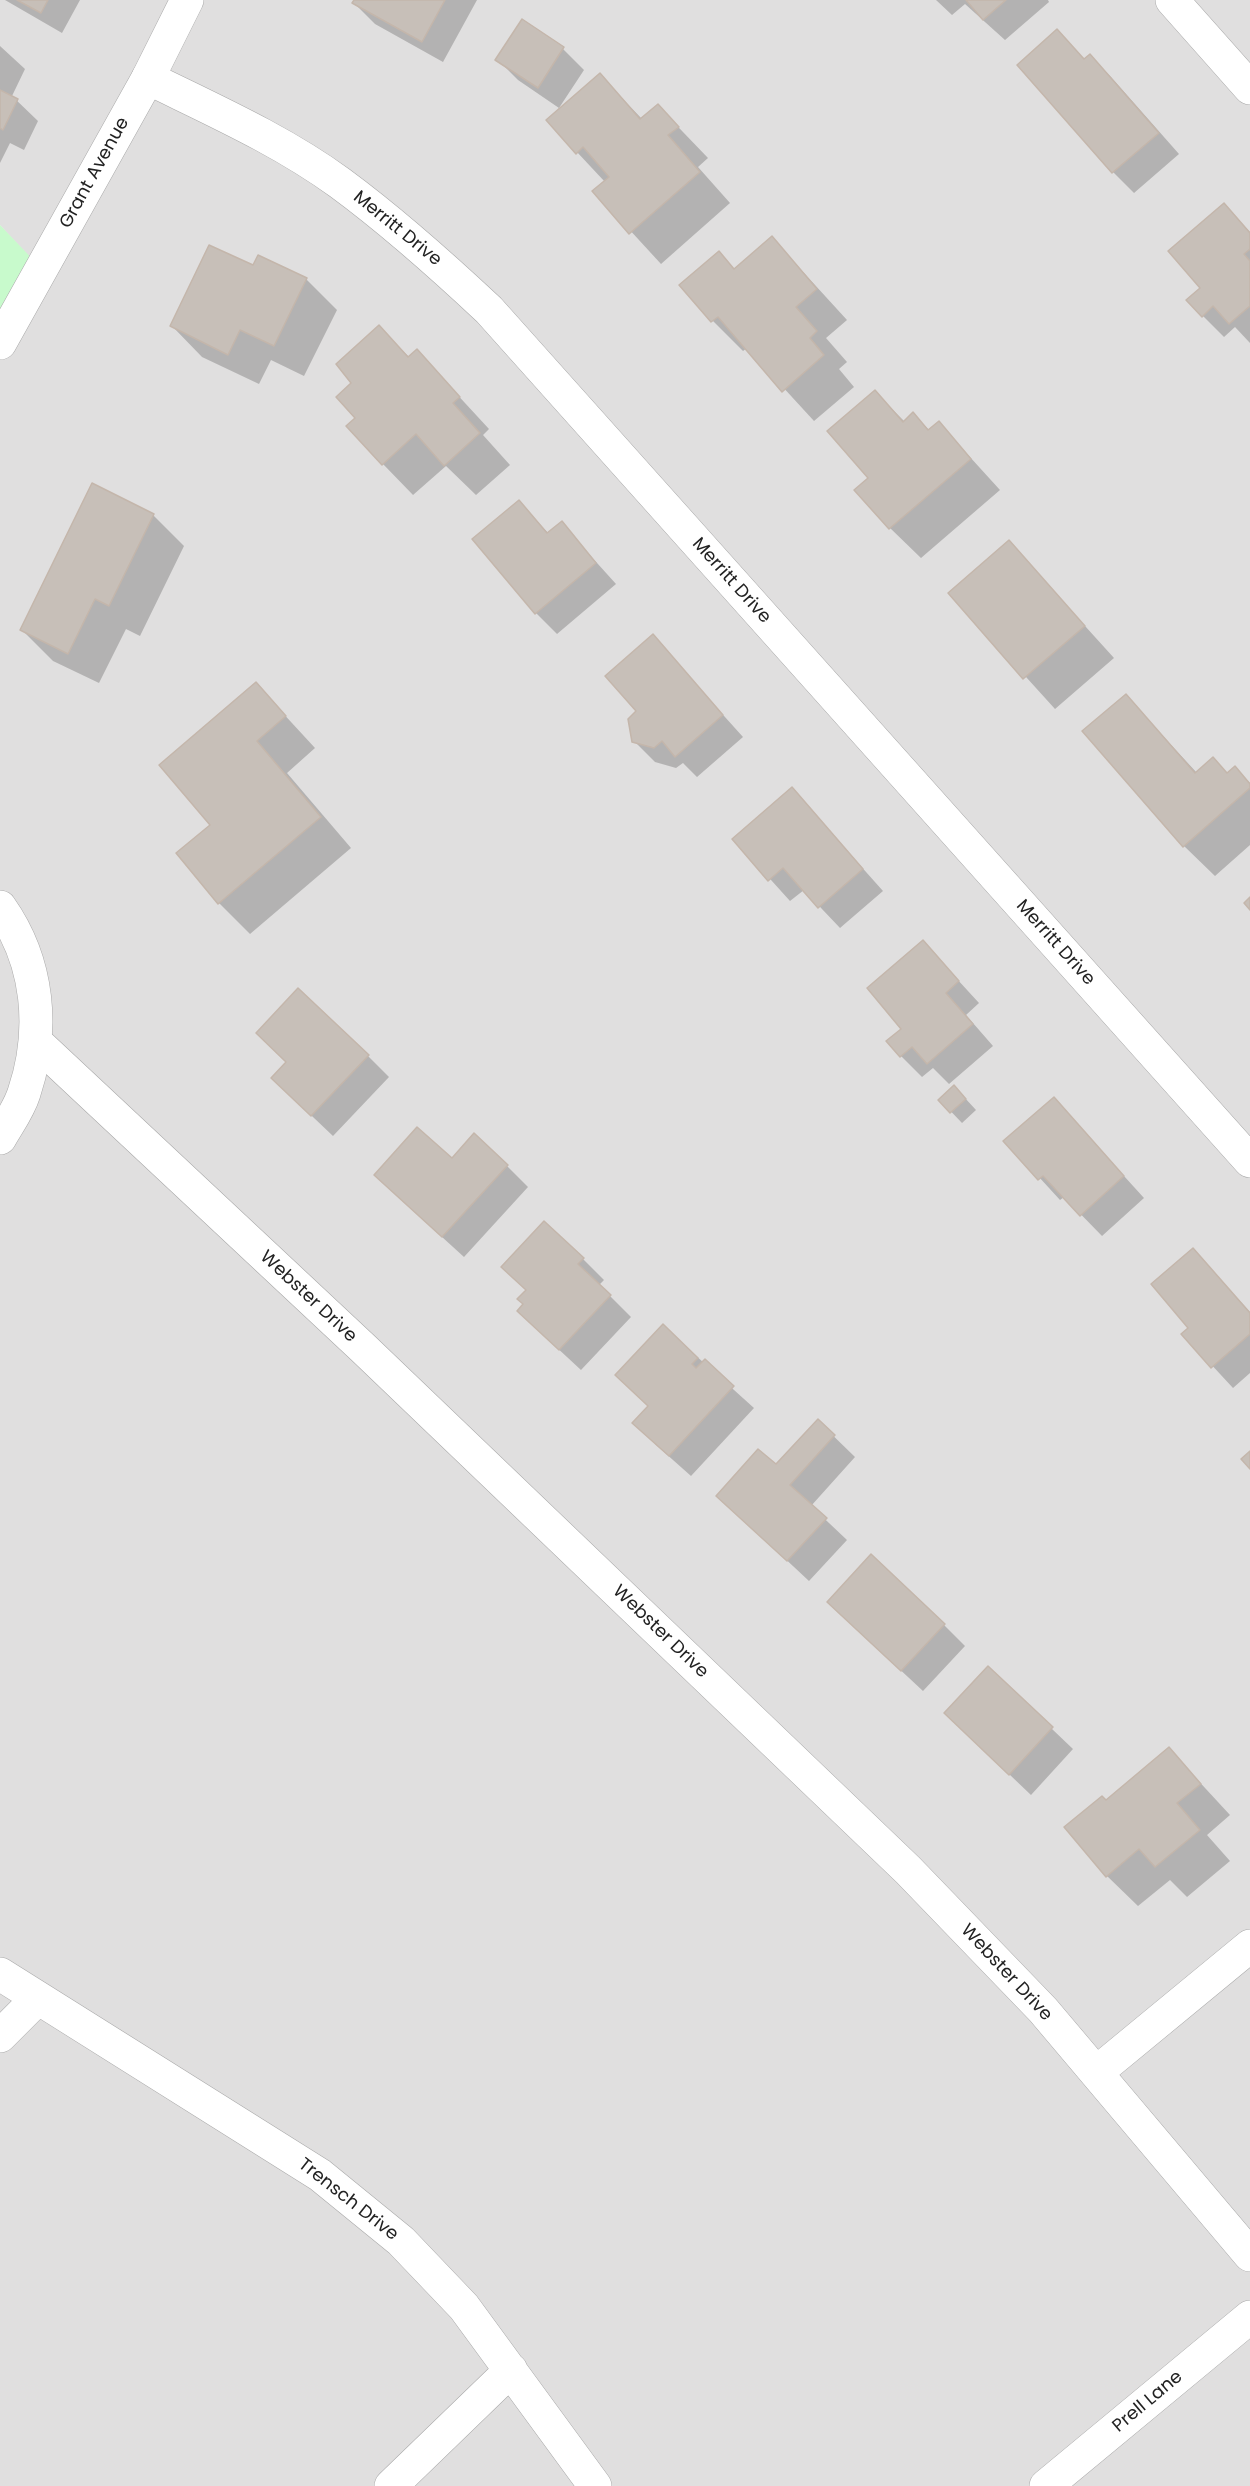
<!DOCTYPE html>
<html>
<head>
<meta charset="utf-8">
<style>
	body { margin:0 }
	canvas { display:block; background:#f2efe9 }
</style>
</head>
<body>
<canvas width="1250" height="2486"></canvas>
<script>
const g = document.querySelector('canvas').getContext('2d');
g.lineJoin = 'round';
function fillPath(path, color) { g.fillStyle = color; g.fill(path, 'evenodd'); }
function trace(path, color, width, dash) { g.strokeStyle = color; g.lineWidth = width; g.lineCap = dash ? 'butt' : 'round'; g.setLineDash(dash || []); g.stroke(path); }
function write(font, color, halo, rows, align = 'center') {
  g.font = font + ' Poppins,sans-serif'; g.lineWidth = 4.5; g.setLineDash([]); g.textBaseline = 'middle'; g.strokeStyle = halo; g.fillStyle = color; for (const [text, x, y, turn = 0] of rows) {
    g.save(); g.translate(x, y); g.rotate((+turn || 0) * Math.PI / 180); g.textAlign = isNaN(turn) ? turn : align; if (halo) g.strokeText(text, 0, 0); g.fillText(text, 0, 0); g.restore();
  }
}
fillPath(new Path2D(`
	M0 0H1250V2486H0V343L41 269 0 225Z`), '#e0dfdf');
fillPath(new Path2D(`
	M0 225 42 269 0 343Z`), '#c8facc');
fillPath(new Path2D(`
	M5 0H80L62 33Z
	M356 0H477L443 62 375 24 354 3Z
	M936 0H1048L1049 2 1005 40 965 4 952 15Z
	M522 21 563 49 584 70 559 108 518 80 497 59Z
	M1057 31 1085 60 1090 56 1111 77 1179 154 1134 193 1113 172Z
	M0 46 25 69 12 96 38 121 24 150 10 143 0 163Z
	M600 75 642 119 658 106 708 158 698 167 730 203 661 264 594 191 605 182 548 121Z
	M1224 205 1250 232V343L1235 327 1224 337 1203 316 1202 288Z
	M772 238 847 320 826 338 847 362 839 369 854 387 814 421 747 348 743 351 713 321 719 253 735 270Z
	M253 267 306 279 337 310 304 376 271 360 259 384 202 357 172 326Z
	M379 327 410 358 417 351 489 429 483 435 510 465 476 495 446 466 413 495 383 464 357 418 353 383Z
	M875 392 905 422 913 414 930 431 939 423 1000 490 921 558 890 528Z
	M92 485 153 515 184 546 140 636 126 629 99 683 53 661 22 630Z
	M519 502 549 534 561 523 616 584 557 634 536 613Z
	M1009 542 1114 658 1055 709 950 593Z
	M652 636 743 737 697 777 683 763 676 768 655 762 634 741Z
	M256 684 315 748 287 773 351 848 250 934 219 903 178 854 212 825Z
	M1126 696 1197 773 1228 774 1235 768 1250 783V845L1215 876 1184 846Z
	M792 789 883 891 840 928 804 890 790 901 734 839Z
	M923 942 979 1003 966 1015 993 1046 949 1084 933 1068 922 1077 901 1056 903 1029Z
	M368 1056 389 1077 333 1136 294 1099Z
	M964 1097 976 1110 962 1123 940 1100Z
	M1054 1099 1144 1198 1102 1236 1064 1197 1060 1200 1006 1141Z
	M452 1160 507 1166 528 1187 464 1257 397 1196Z
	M1193 1250 1250 1312V1373L1233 1388 1183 1334 1191 1328Z
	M583 1259 604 1280 599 1285 631 1317 581 1370 540 1332 524 1304Z
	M663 1326 754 1408 691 1476 655 1444 650 1407Z
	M818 1421 855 1457 811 1506 847 1540 809 1581 718 1496 777 1466Z
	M850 1623 944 1625 965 1646 923 1691Z
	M988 1668 1073 1749 1031 1795 967 1734Z
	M1169 1749 1230 1815 1207 1835 1230 1861 1187 1897 1170 1880 1138 1906 1107 1876 1106 1802Z`), '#0003');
const building = new Path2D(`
	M17 0H48L41 13Z
	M354 0H445L422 42 352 3Z
	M966 0H1006L983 20Z
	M522 19 564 47 538 88 495 60Z
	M1057 29 1084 59 1090 54 1159 133 1112 173 1017 65Z
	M600 73 640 119 658 104 679 127 668 135 700 172 629 234 592 191 609 177 583 147 576 154 546 120Z
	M0 90 18 99 3 130 0 128Z
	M1224 203 1250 233V249L1244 254 1250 261V306L1229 324 1213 306 1202 317 1186 300 1200 288 1168 251Z
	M772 236 817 289 796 307 817 331 810 338 824 355 782 392 718 317 711 322 679 285 719 251 734 269Z
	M209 245 253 265 258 255 307 278 274 346 240 330 228 355 170 326Z
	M379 325 408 357 417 349 460 397 453 403 480 433 444 466 416 434 382 465 346 426 355 418 336 397 351 383 336 364Z
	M875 390 903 422 913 412 928 430 939 421 971 459 889 529 854 490 868 478 827 431Z
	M92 483 154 514 109 606 95 599 68 654 20 630Z
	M519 500 547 533 562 521 596 563 535 614 472 539Z
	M1009 540 1085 626 1023 679 948 593Z
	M653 634 723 715 675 757 662 741 654 748 632 742 628 719 636 711 605 676Z
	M256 682 286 716 257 741 321 817 218 904 176 853 210 825 159 765Z
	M1126 694 1195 773 1213 757 1227 773 1235 766 1250 784V788L1183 847 1082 731Z
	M792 787 863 869 818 908 783 868 768 881 732 839Z
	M1250 897V910L1244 903Z
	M923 940 959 981 946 993 973 1024 927 1064 912 1047 900 1057 886 1041 901 1029 867 988Z
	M298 988 369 1055 311 1116 271 1078 286 1062 256 1033Z
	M954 1085 966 1099 950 1113 938 1100Z
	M1054 1097 1124 1176 1080 1216 1043 1176 1038 1180 1003 1141Z
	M417 1127 452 1158 474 1133 508 1165 442 1237 374 1175Z
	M544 1221 584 1258 578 1264 611 1295 559 1350 517 1311 523 1304 517 1299 526 1290 501 1267Z
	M1193 1248 1250 1313V1334L1211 1368 1181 1334 1188 1328 1151 1284Z
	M663 1324 698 1358 692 1364 696 1368 705 1359 734 1386 669 1456 632 1423 648 1406 615 1375Z
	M818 1419 835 1435 790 1485 827 1518 787 1561 716 1496 758 1449 776 1464Z
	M1250 1451V1469L1241 1459Z
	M871 1554 945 1624 901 1671 827 1602Z
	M988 1666 1053 1727 1009 1775 944 1713Z
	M1169 1747 1201 1784 1177 1803 1200 1830 1155 1867 1139 1849 1106 1877 1064 1827 1102 1796 1106 1800Z`);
fillPath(building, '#c7bfb8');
trace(building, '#c4b6ab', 1.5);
const minor = new Path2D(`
	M1172 0 1250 88
	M148 78C213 110 281 140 340 183 393 222 441 265 489 310L1250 1161
	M36 1042 363 1348 908 1870 1043 2010 1250 2255
	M0 1974 320 2175 401 2241 464 2307 595 2486
	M0 2036 37 1999
	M1097 2072 1250 1946
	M391 2486 511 2370
	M1046 2486 1250 2317`);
const tertiary = new Path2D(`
	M0 343 148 78 187 0
	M0 907C39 962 45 1030 24 1093 19 1109 8 1124 0 1138`);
trace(minor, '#a9a9a9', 34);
trace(tertiary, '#a9a9a9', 34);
trace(minor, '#fff', 33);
trace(tertiary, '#fff', 33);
write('18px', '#222', '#fff', [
	["Grant Avenue",95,173,-61],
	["Merritt Drive",397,229,39],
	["Merritt Drive",731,581,48],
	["Merritt Drive",1055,943,48],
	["Webster Drive",308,1297,43],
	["Webster Drive",660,1632,44],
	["Webster Drive",1006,1973,47],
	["Trensch Drive",348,2200,38],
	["Prell Lane",1148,2402,-40]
]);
</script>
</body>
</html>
